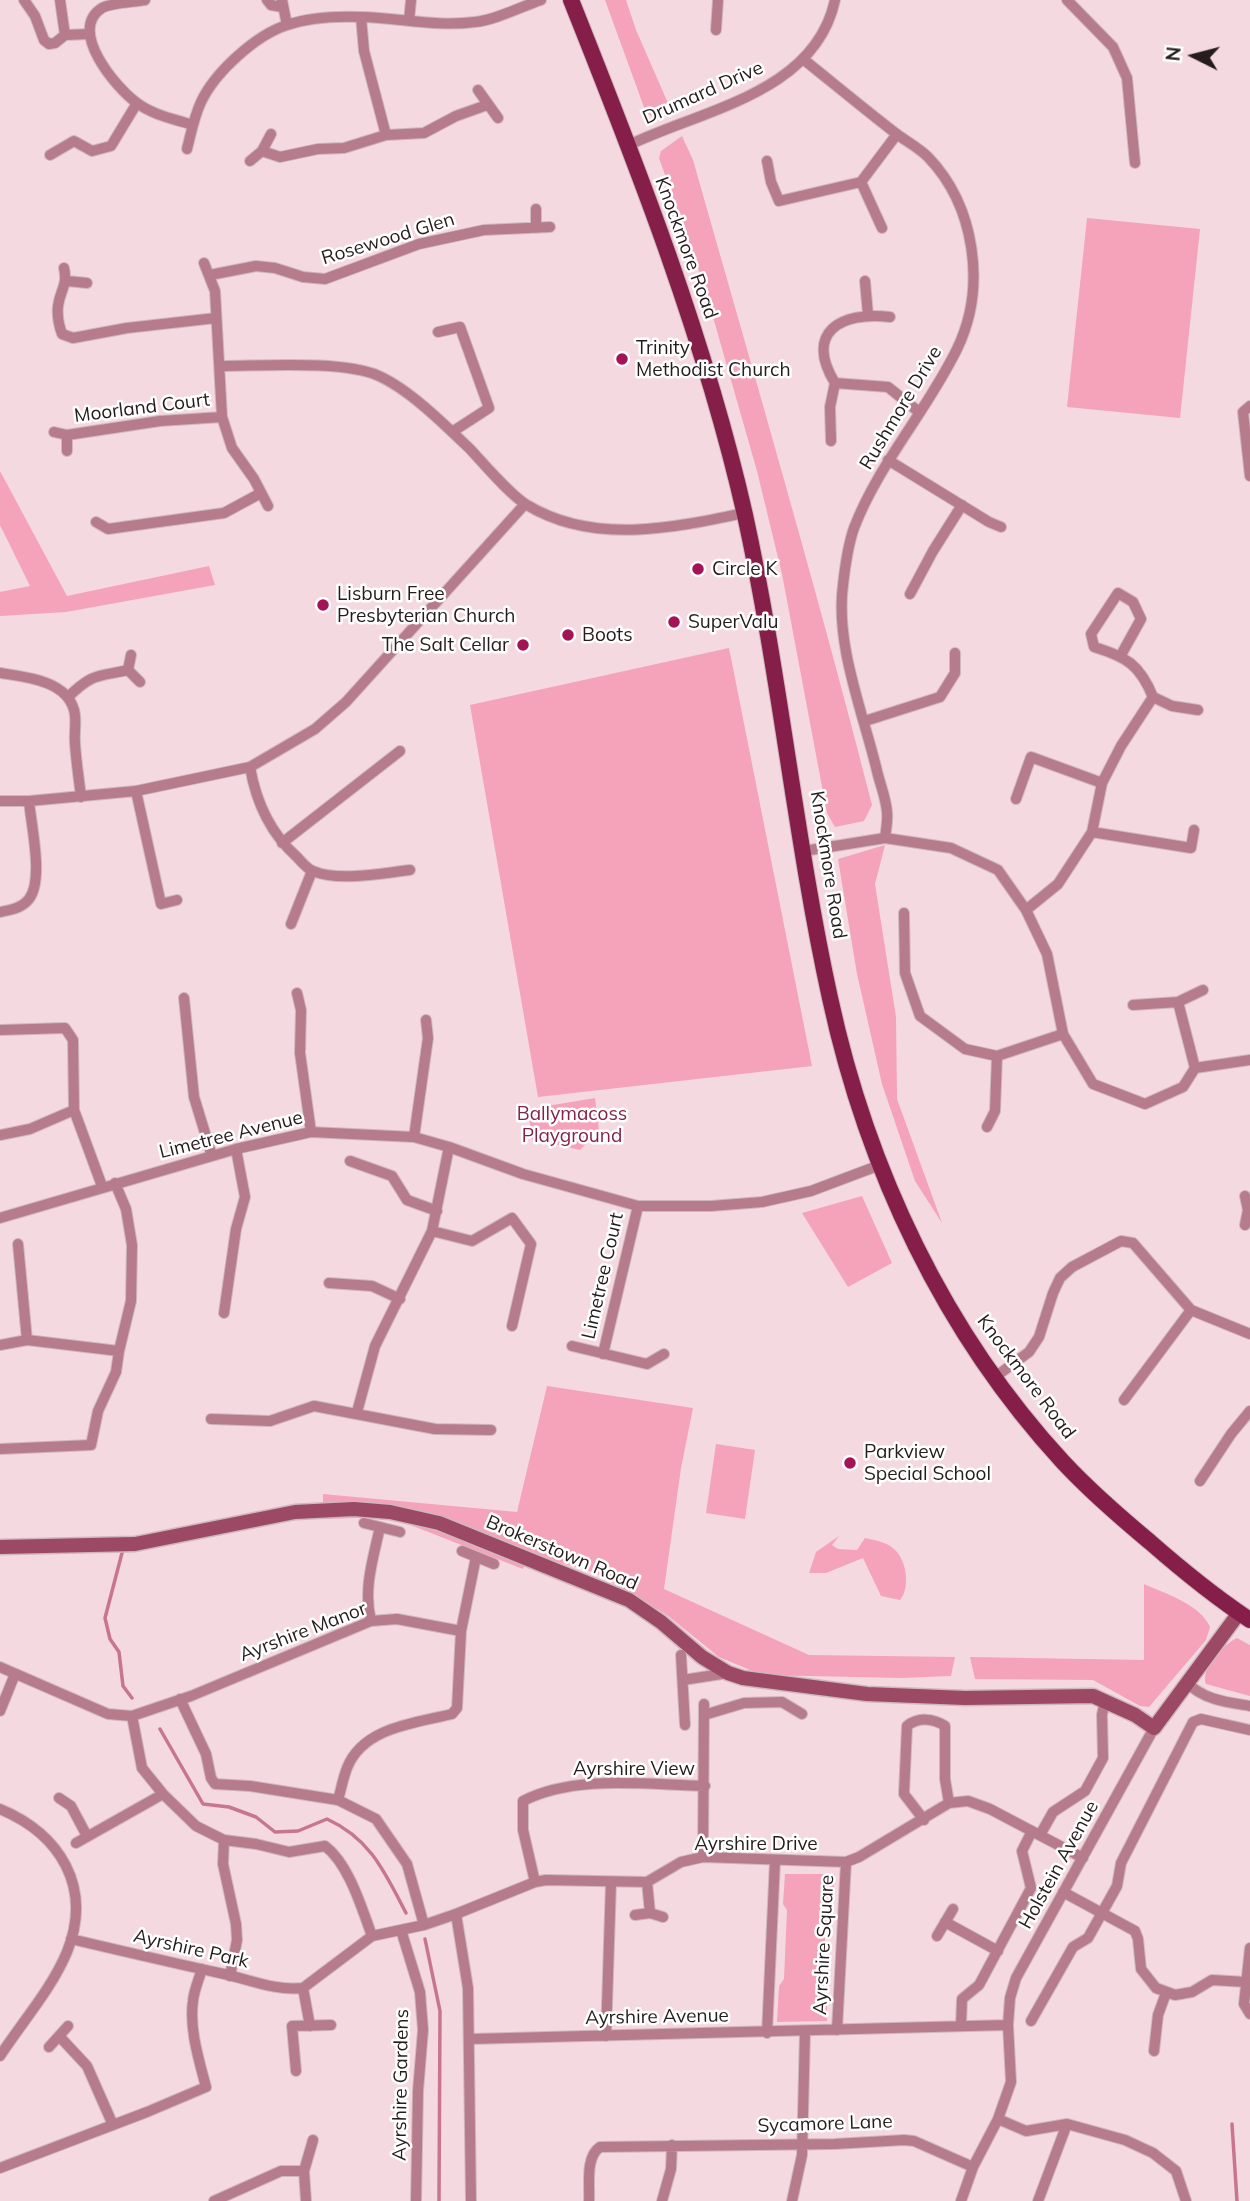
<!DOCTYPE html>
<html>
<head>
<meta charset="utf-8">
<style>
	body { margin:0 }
	#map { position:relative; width:1250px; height:2201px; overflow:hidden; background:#f4d9e0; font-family:Mulish,sans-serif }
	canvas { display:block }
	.north { position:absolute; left:1159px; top:21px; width:70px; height:70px; -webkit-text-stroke:5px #fff; paint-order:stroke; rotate:276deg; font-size:19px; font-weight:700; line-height:28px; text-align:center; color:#251c1e }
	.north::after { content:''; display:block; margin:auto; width:24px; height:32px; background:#251c1e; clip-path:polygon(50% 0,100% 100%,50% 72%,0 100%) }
</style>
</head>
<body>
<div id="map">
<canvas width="1250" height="2201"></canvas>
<div class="north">N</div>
</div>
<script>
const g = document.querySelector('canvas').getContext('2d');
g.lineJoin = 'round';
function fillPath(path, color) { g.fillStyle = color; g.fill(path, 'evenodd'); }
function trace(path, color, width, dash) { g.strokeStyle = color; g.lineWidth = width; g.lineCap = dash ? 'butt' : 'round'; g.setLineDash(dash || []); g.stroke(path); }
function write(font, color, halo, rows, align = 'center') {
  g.font = font + ' Mulish,sans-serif'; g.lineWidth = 5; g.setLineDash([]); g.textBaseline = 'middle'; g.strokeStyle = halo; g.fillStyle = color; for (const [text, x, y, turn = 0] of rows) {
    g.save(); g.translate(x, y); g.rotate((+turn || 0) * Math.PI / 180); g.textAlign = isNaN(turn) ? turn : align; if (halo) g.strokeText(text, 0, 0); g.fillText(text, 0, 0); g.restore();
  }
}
fillPath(new Path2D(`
	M605 0H626L636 30 671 110 651 116 645 110Z
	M682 136 693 160C754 375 817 589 872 805L864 821 835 827 827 813 782 574 757 471 703 282 659 158 661 151Z
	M1087 218 1200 229 1180 418 1067 407Z
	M0 471 67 596 209 566 215 585 66 612 0 616V592L30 586 0 525Z
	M729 648 812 1066 538 1097 470 705Z
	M885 845 875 884 896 1017 897 1099 942 1223 915 1181 882 1084 857 974 838 859Z
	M595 1098 599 1130 580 1150 531 1139 529 1109Z
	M862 1196 892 1263 848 1287 802 1213Z
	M547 1386 693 1408 681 1468 664 1589 809 1655 955 1657 951 1676 901 1678 762 1675 719 1657 667 1615 596 1573 529 1554 523 1569 390 1517 323 1519V1494L517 1512Z
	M716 1444 755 1450 745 1519 706 1513Z
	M839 1536 832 1545 838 1549 857 1550 865 1538C877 1541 889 1542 897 1552 907 1564 910 1588 900 1600L881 1596 863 1558 826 1573H809L816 1552Z
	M1144 1584C1166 1594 1200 1604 1210 1627L1206 1640 1149 1707 1140 1706 1093 1680 975 1679 970 1657 1144 1660Z
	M1237 1638 1250 1645V1696L1206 1684C1200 1669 1224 1644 1237 1638Z
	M785 1874H835L832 1908 827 1911 822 1983 827 1988V2021L777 2022 779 1986 784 1979 787 1910 783 1904Z`), '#f4a3ba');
trace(new Path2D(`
	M122 1553 105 1618 110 1639 119 1652 123 1686 132 1698
	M160 1729 203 1804 229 1807 256 1817 275 1832 298 1831 327 1819C371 1839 385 1873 406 1913
	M425 1939 440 2011 439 2201
	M1232 2124 1237 2201`), '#c8768f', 3.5);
const street = new Path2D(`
	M24 0 35 16 44 40 49 44 55 43 65 35 89 34
	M60 0 65 35
	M145 0C134 2 110 3 102 8 67 30 116 88 137 103 153 115 174 119 193 125
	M267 0 271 5 282 7
	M282 0 287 25
	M1067 0 1113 47 1127 78 1135 163
	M361 17 364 51 386 135
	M409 21 411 0
	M716 30 718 0
	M803 59C833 83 863 108 894 132 904 140 918 147 928 157 975 206 987 287 957 349 927 411 879 463 854 528 848 545 845 567 843 585 835 645 863 712 877 771 880 784 886 798 887 812 888 820 886 830 885 838
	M478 90 498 118
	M627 146C700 110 815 94 835 0
	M187 149C191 133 194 117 201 102 215 72 256 35 287 25 310 17 339 16 362 17 400 18 437 27 475 22 496 20 520 7 541 0
	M262 151 280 157 318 149 344 148 386 135 424 133 456 116 487 105
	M50 155 74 141 92 151 111 146 137 103
	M250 161 262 151 271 134
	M767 161 771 182 779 201 861 182 897 134
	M861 182 882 228
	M536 209V228
	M204 263 215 291 222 417 232 448 254 479 268 506
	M64 268C68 286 60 290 58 306 57 316 59 326 62 334L73 338 127 328 216 318
	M210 275 256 266 275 268 303 277 325 279 419 244 484 230 550 227
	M67 281 87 283
	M865 281 868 315
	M438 332 460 327 489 408 452 432
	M220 366C261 366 344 360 379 376 410 390 445 425 470 449 484 464 511 496 527 505 593 545 673 528 744 513
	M835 383 888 387 919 412
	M1250 406 1243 412 1250 476
	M54 432 67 435 160 421 222 417
	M67 435V451
	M831 441 830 407 835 383C804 332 841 311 890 317
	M888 460 989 522 1001 527
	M96 522 108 529 224 513 261 493
	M910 594 933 551 962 505
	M131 655 128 670 140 682
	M1121 655 1141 619 1133 602 1118 593 1091 634 1094 647C1127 657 1140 665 1153 697
	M0 673C25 677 66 680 74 710 77 720 74 732 75 743 76 761 79 779 81 797
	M68 697C93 673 96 677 128 670
	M865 721 940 697 955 673V653
	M250 767C256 802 270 833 297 857 301 861 307 869 313 871 338 882 383 873 410 870
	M136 791 161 904 177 900
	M1016 799 1031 757 1102 783
	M0 801H29L136 791 250 767 315 729 346 702 525 504
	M1092 832 1191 848 1194 830
	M282 843 400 751
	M804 851 885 838 951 848 998 870 1026 910 1047 954 1063 1034 1093 1084 1145 1104 1183 1087 1195 1068 1250 1060
	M1026 910 1058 884 1092 832 1102 783 1121 746 1153 697 1172 706 1198 710
	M0 912C11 910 22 908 29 899 44 880 31 825 29 801
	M904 913 905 973 920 1016 965 1049 997 1056 1063 1034
	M291 924 312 871
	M297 993 301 1010 300 1053 311 1132
	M184 998 194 1097 212 1156
	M1178 1002 1195 1068
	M1133 1005 1178 1002 1203 990
	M0 1030 65 1028 73 1040 74 1110 102 1186
	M987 1127 995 1111 997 1056
	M0 1135 30 1129 74 1110
	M414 1137 428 1038 426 1020
	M350 1161 392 1176 407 1200 437 1211
	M0 1218 236 1149 311 1132 414 1137 449 1147 523 1174 638 1206H711L762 1202 811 1191 880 1165
	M1245 1225 1248 1210 1245 1196
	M432 1231 472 1241 512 1218 531 1244 512 1326
	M18 1244 27 1340
	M329 1283 372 1286 400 1299
	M224 1313 236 1229 245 1197 236 1149
	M0 1345 27 1340 119 1351
	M572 1346 647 1364 664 1354
	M603 1354 638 1206
	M995 1377 1029 1352 1039 1337 1053 1293 1060 1278 1072 1267 1121 1241 1133 1243 1191 1310 1250 1334
	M1124 1400 1191 1310
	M357 1412 375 1346 432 1231 449 1147
	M211 1419 270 1421 314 1406 435 1429 491 1430
	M0 1449 91 1445 98 1411 116 1372 119 1351 131 1301 132 1245 126 1209 115 1183
	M1200 1481 1231 1434 1250 1411
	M364 1523 400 1532
	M462 1551 494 1564
	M371 1621C363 1589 373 1559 380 1527
	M461 1631 476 1557
	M681 1655 685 1725
	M0 1667 108 1714 132 1716 191 1696 371 1621 397 1619 461 1631 457 1708 452 1714C416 1723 363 1727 347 1768 343 1778 341 1790 338 1800
	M683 1680 728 1673
	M1186 1682C1204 1700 1226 1702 1250 1706
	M180 1699 206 1754 211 1778 215 1784 250 1786 338 1800 376 1819 407 1864 424 1925
	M0 1711 15 1674
	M704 1715 744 1703 782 1702 802 1714
	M132 1716 142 1768 163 1794 196 1826 224 1840 256 1844 289 1852 325 1846C349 1864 362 1909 372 1936
	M59 1798 71 1806 87 1836
	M0 1809C60 1834 93 1887 67 1952 51 1990 22 2022 0 2056
	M924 1820 904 1794 907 1726C918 1717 933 1718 945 1726V1779L949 1803
	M1040 1835 1053 1812 1085 1791 1103 1758 1102 1715 1105 1700
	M224 1840 223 1864 236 1924 237 1940 230 1976
	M76 1843 163 1794
	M703 1857 704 1704
	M535 1882 523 1830V1801C576 1774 647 1785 705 1786
	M647 1882 650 1913
	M1063 1892 1135 1931 1138 1939 1141 1969 1156 1988 1175 1995 1192 1992 1212 1980 1246 1982
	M456 1914 468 1988 471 2201
	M635 1915 650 1913 663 1917
	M945 1922 998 1951
	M401 1930 420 1992 423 2030 418 2091 416 2201
	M937 1936 953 1909
	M71 1939C122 1951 173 1963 224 1974 251 1980 275 1991 303 1988L372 1936 424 1925 456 1914 535 1882 546 1880 647 1882 681 1862 703 1857 846 1862 859 1857 949 1803 968 1801 990 1809 1083 1858
	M1250 1948 1244 2004 1250 2014
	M303 1988 310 2026
	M1031 2021 1073 1947 1088 1938 1117 1886 1121 1863 1193 1722 1201 1719 1250 1730
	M961 2026 962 1999 979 1985 1031 1888 1022 1851 1032 1831
	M837 2030 846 1862
	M767 2033 775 1861
	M606 2036 611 1882
	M60 2037 87 2066 113 2125
	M470 2039 1008 2025
	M49 2047 68 2026
	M1154 2051 1158 2015 1166 1993
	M296 2071 292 2026 331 2025
	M998 2119 1026 2131 1067 2124 1125 2140 1153 2153 1176 2171 1186 2201
	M0 2168 147 2112 206 2087C199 2060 189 2029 193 2001 194 1990 199 1979 202 1969
	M214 2201 281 2171H304
	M306 2201 304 2171 313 2140
	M589 2201C590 2185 585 2157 600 2147L835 2144 904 2140 914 2141 973 2167
	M662 2201 671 2169 672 2145
	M792 2201 802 2155 805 2032
	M961 2201 973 2167 998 2119 1011 2082 1008 2025 1010 1998 1016 1978 1154 1728
	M1038 2201 1067 2124`);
const secondary = new Path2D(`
	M0 1547 135 1544 295 1512 354 1509 390 1512 439 1523 629 1600 661 1622 702 1657 728 1673 743 1678 867 1694 965 1698 1093 1696 1135 1715 1154 1728 1239 1613`);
const primary = new Path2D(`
	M571 0C638 168 705 339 745 515 780 675 795 838 830 998 867 1169 944 1333 1063 1462 1090 1491 1120 1517 1150 1542 1182 1570 1215 1597 1250 1620`);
trace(street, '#cfb7bd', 12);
trace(secondary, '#cfb7bd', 17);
trace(primary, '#cfb7bd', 18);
trace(street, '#b67c8c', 10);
trace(secondary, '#9b4964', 14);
trace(primary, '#851e48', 16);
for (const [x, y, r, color] of [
	[622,359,7,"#a41356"],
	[698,569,7,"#a41356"],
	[323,605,7,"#a41356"],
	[674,622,7,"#a41356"],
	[568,635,7,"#a41356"],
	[523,645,7,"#a41356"],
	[850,1463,7,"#a41356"]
]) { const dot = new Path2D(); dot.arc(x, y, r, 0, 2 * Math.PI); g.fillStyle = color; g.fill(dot); trace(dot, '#fff', 2.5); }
write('19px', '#251c1e', '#fff', [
	["Drumard Drive",703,93,-24],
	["Rosewood Glen",388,239,-17],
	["Knockmore Road",686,248,70],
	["Moorland Court",142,408,-7],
	["Rushmore Drive",901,408,-59],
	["Knockmore Road",828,865,81],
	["Limetree Avenue",231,1135,-14],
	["Limetree Court",603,1276,-77],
	["Knockmore Road",1026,1377,53],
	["Brokerstown Road",562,1553,23],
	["Ayrshire Manor",303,1632,-21],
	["Ayrshire View",634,1769],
	["Ayrshire Drive",756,1844],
	["Holstein Avenue",1059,1865,-61],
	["Ayrshire Square",824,1945,-87],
	["Ayrshire Park",191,1949,13],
	["Ayrshire Avenue",657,2017,-1],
	["Ayrshire Gardens",401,2085,-89],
	["Sycamore Lane",825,2124,-2]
]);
write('19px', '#251c1e', '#fff', [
	["Trinity",636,348],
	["Methodist Church",636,370],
	["Circle K",712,569],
	["Lisburn Free",337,594],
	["Presbyterian Church",337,616],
	["SuperValu",688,622],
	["Boots",582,635],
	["The Salt Cellar",509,645,"right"],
	["Parkview",864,1452],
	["Special School",864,1474]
], 'left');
write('19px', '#842249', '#fff', [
	["Ballymacoss",572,1114],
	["Playground",572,1136]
]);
</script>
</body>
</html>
